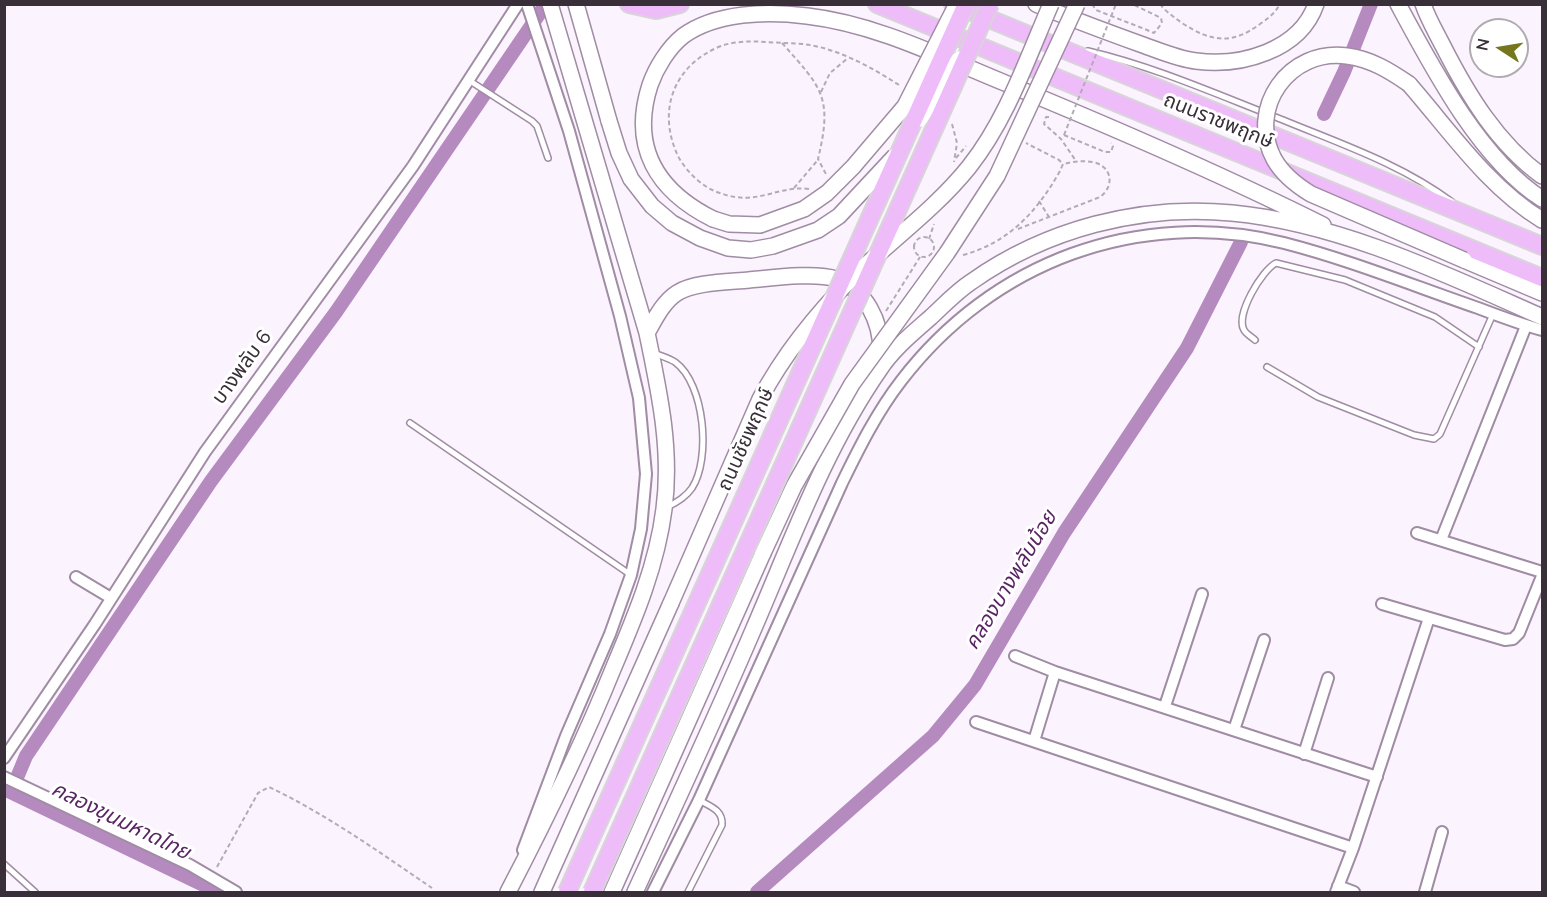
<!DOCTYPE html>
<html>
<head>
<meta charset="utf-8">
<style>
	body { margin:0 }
	#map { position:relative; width:1547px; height:897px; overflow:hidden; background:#fbf3fd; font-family:"Nunito Sans",sans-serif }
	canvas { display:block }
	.frame { position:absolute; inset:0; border:6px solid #382f39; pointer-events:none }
	.north { position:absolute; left:1469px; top:18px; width:60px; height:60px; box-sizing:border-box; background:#fff; border:2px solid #afacb0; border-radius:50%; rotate:282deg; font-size:16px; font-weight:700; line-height:24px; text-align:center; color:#382f39 }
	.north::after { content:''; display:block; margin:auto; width:21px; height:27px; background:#75761d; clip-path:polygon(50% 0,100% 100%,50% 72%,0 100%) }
</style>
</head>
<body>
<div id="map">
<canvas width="1547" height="897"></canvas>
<div class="frame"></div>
<div class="north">N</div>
</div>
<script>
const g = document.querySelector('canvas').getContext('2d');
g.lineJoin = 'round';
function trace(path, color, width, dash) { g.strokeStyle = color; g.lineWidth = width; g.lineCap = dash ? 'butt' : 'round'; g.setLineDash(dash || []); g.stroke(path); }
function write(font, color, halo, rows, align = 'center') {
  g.font = font + ' "Nunito Sans","Noto Sans Thai",sans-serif'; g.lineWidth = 6; g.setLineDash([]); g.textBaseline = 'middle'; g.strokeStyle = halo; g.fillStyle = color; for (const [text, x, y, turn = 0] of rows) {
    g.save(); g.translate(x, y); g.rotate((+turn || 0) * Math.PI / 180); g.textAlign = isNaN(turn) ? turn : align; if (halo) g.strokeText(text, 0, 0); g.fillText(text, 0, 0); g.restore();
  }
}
trace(new Path2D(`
	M1324 114 1344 72 1371 4
	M4 789 218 892
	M11 792 26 756 211 481 336 312 546 4
	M757 892 933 736 975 685 1064 533 1187 348 1241 242`), '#b58abe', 14);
const service = new Path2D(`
	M1088 51C1156 67 1218 95 1283 120 1341 144 1401 164 1452 202
	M470 81 532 121 537 126 548 158
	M1255 340C1252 337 1246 334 1244 330 1235 315 1262 270 1276 263L1345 280 1435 317 1479 347
	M654 353C661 356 669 358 675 362 705 384 711 459 692 488 685 498 676 502 666 508
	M1267 367 1318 397 1414 435 1434 439 1440 434 1493 314
	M410 423 631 575
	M4 864 35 892
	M688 892 722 825C723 810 711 807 699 800`);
const minor = new Path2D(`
	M1417 533 1542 572
	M1441 540 1526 326
	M76 577 111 598
	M1382 604 1505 640 1513 639 1519 633 1542 576
	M1015 656 1055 672 1377 777
	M1165 706 1202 594
	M976 722 1353 848
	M1234 730 1264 640
	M1034 741 1055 672
	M1304 754 1328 678
	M4 758 95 624 205 452 413 166 518 4
	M4 777 190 865 236 892
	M523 850 566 736 610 634 631 575 641 529 646 474 639 398 620 316 569 131 527 4
	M1338 886 1354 892
	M653 892 699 800 842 483C859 448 877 412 901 381 992 262 1138 207 1284 243 1350 260 1414 286 1478 308 1499 316 1520 324 1542 330
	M1336 892 1353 848 1429 618
	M1425 892 1442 832`);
const secondary = new Path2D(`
	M576 4 609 121
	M1036 4C1071 19 1107 32 1143 45 1160 51 1178 59 1196 61 1240 67 1300 51 1316 4
	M1398 4C1433 69 1480 159 1542 199
	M1423 4C1428 19 1436 32 1443 46 1468 95 1497 143 1542 176
	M1409 84C1450 131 1488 187 1542 220
	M713 219C657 191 630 147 650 85 656 68 668 48 683 36 716 12 767 11 807 16 876 24 941 57 1005 83 1112 127 1219 173 1323 225
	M1464 260 1542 293
	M647 333C655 319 663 302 677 293 694 282 729 282 749 280 771 278 816 272 836 279 866 290 881 321 881 352
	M508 892C546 819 582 746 613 669 635 617 657 565 664 509 672 449 659 391 647 333L550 4
	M542 892 671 603
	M612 892 763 553
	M635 892C675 805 716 717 754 628 792 540 825 448 880 369 893 349 914 332 931 317 944 305 956 292 971 282 1046 229 1140 204 1232 213 1339 223 1445 274 1542 317`);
const primary = new Path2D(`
	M629 4 656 10 680 4
	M877 4 1542 278
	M953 4 1542 246`);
trace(service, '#a08ca4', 8);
trace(minor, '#a08ca4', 14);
trace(secondary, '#a08ca4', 18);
trace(primary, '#d7d5d7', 20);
trace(new Path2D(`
	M1092 4 1096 10 1147 30 1154 33 1162 23 1161 18 1132 4
	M1160 4C1166 12 1174 17 1182 23 1211 42 1232 45 1260 24 1269 18 1275 13 1280 4
	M782 43C822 88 833 97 818 159L827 176
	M821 92 830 73 848 58
	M1049 117H1046L1044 124 1061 139 1076 161
	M952 124 957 143 954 162
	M1064 135 1105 152H1111L1113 146 1111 143
	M956 158 966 146
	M794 188 817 161
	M809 189C776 185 758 207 720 193 703 188 688 173 679 158 656 112 673 65 721 46 735 41 752 41 767 42 779 43 791 43 803 44 837 48 871 67 899 85
	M1039 201 1049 217
	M1018 229 1100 197C1116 185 1111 165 1092 162 1082 160 1072 162 1063 164
	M914 247a10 10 0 1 1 20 0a10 10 0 1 1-20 0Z
	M929 239 934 224
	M963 255C1008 243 1037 212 1060 171L1063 164 1059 160 1026 143
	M886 311 920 257
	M217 867 258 793 269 787C326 814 379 852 432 888`), '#b3abb5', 2, [4.5, 3]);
trace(service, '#fff', 5);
trace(minor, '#fff', 10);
trace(secondary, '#fff', 15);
trace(primary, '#efbcfa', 16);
const secondaryBridge = new Path2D(`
	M1409 84C1390 71 1371 59 1347 56 1289 48 1247 108 1274 159 1283 175 1296 185 1311 194L1464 260
	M920 119 959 59
	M609 121 619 153 631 179 652 206 672 223 700 238 728 248 751 250 773 246 818 230 839 216 895 156
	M713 219 729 224 760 225 804 209 827 193 853 167 905 106 957 4
	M763 553 794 486 852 384 947 253 997 176 1077 4
	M671 603 760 399C785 352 817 313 854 276 892 240 936 208 969 167 1007 119 1027 59 1051 4`);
const primaryBridge = new Path2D(`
	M567 892 966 4
	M592 892 990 4`);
trace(secondaryBridge, '#a08ca4', 18, []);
trace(primaryBridge, '#d7d5d7', 20, []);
trace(new Path2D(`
	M1064 135 1116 4`), '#b3abb5', 2, [4.5, 3]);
trace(secondaryBridge, '#fff', 15);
trace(primaryBridge, '#efbcfa', 16);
write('20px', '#382f39', '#fff', [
	["ถนนราชพฤกษ์",1218,122,22],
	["บางพลับ 6",243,368,-54],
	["ถนนชัยพฤกษ์",747,440,-66]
]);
write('italic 21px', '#5a2565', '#fff', [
	["คลองบางพลับน้อย",1012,581,-59],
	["คลองขุนมหาดไทย",120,822,26]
]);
</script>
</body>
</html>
